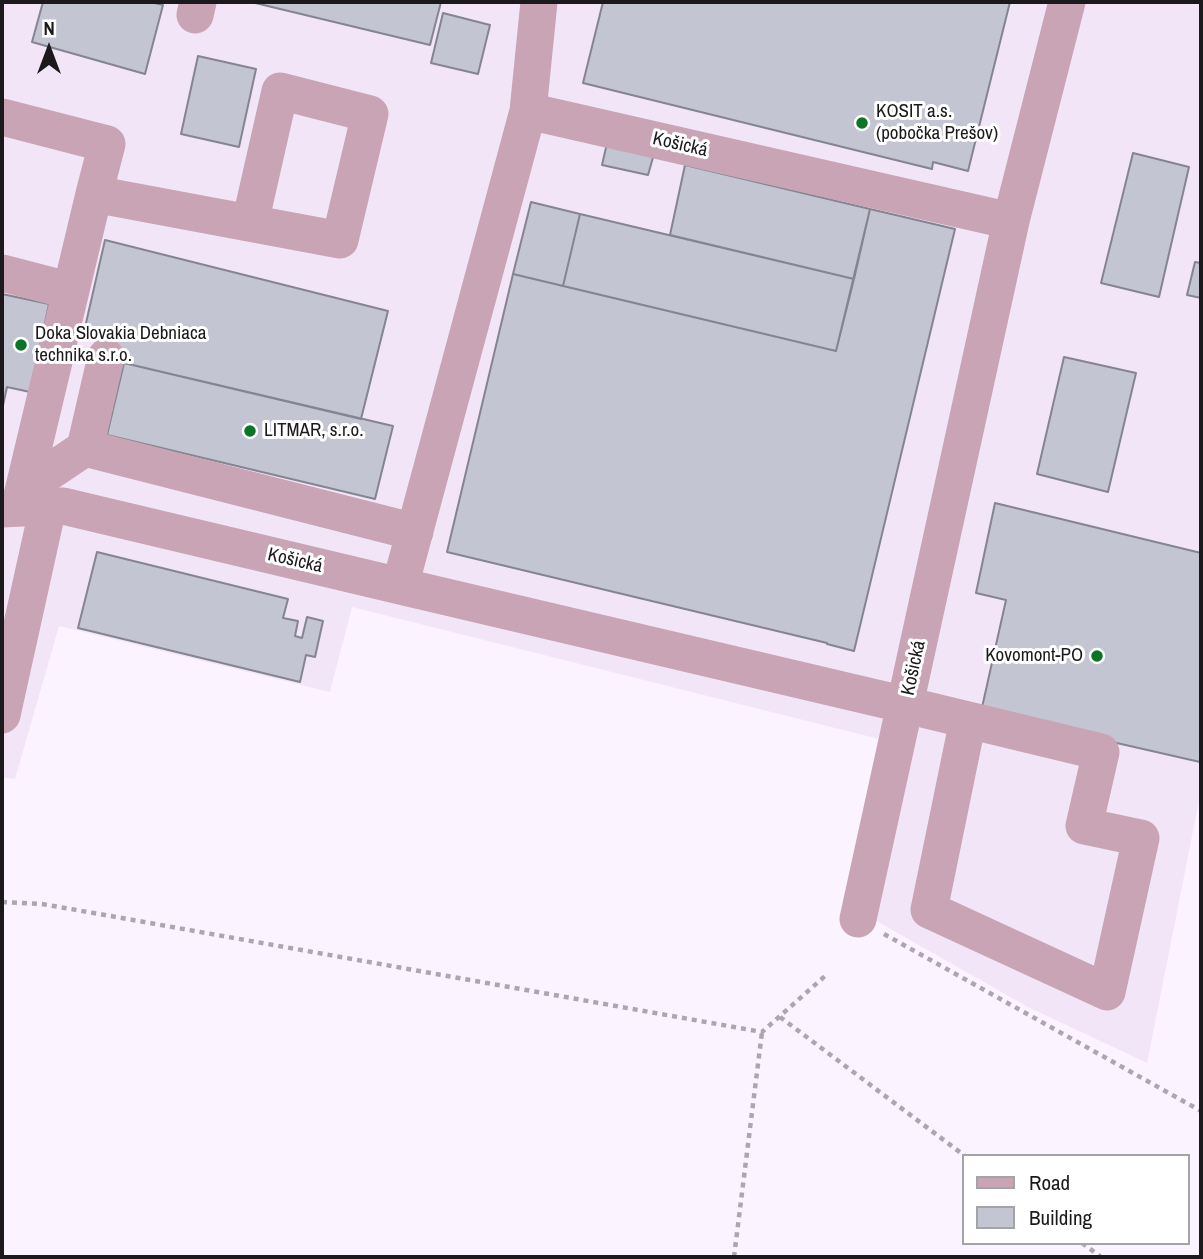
<!DOCTYPE html>
<html>
<head>
<meta charset="utf-8">
<style>
	body { margin:0 }
	#map { position:relative; width:1203px; height:1259px; overflow:hidden; background:#fbf3ff; font-family:"Archivo Narrow",sans-serif }
	canvas { display:block }
	.frame { position:absolute; inset:0; border:4px solid #1c191d; pointer-events:none }
	.legend { position:absolute; left:962px; top:1154px; width:228px; height:91px; box-sizing:border-box; background:#fff; border:2px solid #a4a3a5; margin:0; padding:9px 12px; list-style:none; font-size:21px; color:#1c191d }
	.legend li { display:flex; align-items:center; gap:14px; height:35px }
	.legend b { width:35px; border:2px solid #a4a3a5 }
	.north { position:absolute; left:14px; top:14px; width:70px; height:70px; -webkit-text-stroke:5px #fff; paint-order:stroke; rotate:0deg; font-size:19px; font-weight:700; line-height:28px; text-align:center; color:#1c191d }
	.north::after { content:''; display:block; margin:auto; width:24px; height:32px; background:#1c191d; clip-path:polygon(50% 0,100% 100%,50% 72%,0 100%) }
</style>
</head>
<body>
<div id="map">
<canvas width="1203" height="1259"></canvas>
<div class="frame"></div>
<ul class="legend">
<li><b style="height:9px;background:#c8a4b4"></b>Road</li>
<li><b style="height:19px;background:#c4c5d2"></b>Building</li>
</ul>
<div class="north">N</div>
</div>
<script>
const g = document.querySelector('canvas').getContext('2d');
g.lineJoin = 'round';
function fillPath(path, color) { g.fillStyle = color; g.fill(path, 'evenodd'); }
function trace(path, color, width, dash) { g.strokeStyle = color; g.lineWidth = width; g.lineCap = dash ? 'butt' : 'round'; g.setLineDash(dash || []); g.stroke(path); }
function write(font, color, halo, rows, align = 'center') {
  g.font = font + ' "Archivo Narrow",sans-serif'; g.lineWidth = 6; g.setLineDash([]); g.textBaseline = 'middle'; g.strokeStyle = halo; g.fillStyle = color; for (const [text, x, y, turn = 0] of rows) {
    g.save(); g.translate(x, y); g.rotate((+turn || 0) * Math.PI / 180); g.textAlign = isNaN(turn) ? turn : align; if (halo) g.strokeText(text, 0, 0); g.fillText(text, 0, 0); g.restore();
  }
}
fillPath(new Path2D(`
	M2 2H1201V791L1147 1063 1028 1007 850 906 887 741 352 607 330 692 59 626 15 779 2 777Z`), '#f2e5f7');
const building = new Path2D(`
	M43 2H150L163 5 145 74 32 42Z
	M251 2H441L430 45Z
	M603 2H1010L968 171 933 162 932 169 583 83Z
	M443 13 490 25 478 74 431 63Z
	M198 56 256 69 239 147 181 134Z
	M607 143 654 154 648 175 602 165Z
	M1133 153 1189 167 1159 297 1101 283Z
	M685 165 870 209 854 279 670 235Z
	M531 202 580 214 563 286 513 274Z
	M870 209 955 229 854 651 827 644V643L447 552 513 274 836 351Z
	M580 214 854 279 836 351 563 286Z
	M105 240 388 311 361 419 124 363 86 323Z
	M1195 262 1201 263V298L1187 295Z
	M2 294 49 304 30 392 7 387 2 410Z
	M1064 357 1136 373 1108 492 1037 474Z
	M124 363 393 426 375 499 107 435Z
	M995 503 1201 553 1200 762 981 712 1006 600 976 593Z
	M97 552 288 599 283 618 298 621 295 636 302 638 307 617 323 621 315 657 306 655 300 682 78 628Z`);
fillPath(building, '#c4c5d2');
trace(building, '#848591', 2);
trace(new Path2D(`
	M2 902 42 904 88 912 762 1032 825 976
	M884 934 1201 1111
	M780 1017 965 1156
	M1082 1243 1101 1257
	M734 1257 762 1032`), '#aca6af', 4.5, [5, 5]);
trace(new Path2D(`
	M195 15 198 2
	M528 111 539 2
	M2 117 107 144 94 194
	M1011 221 1067 2
	M2 273 71 291
	M85 448 415 532
	M24 489 85 448 106 357
	M19 508 94 194 340 240 370 114 280 91 250 223
	M2 509 63 506 400 586 528 111 1011 221 858 919
	M400 586 906 705 1101 752 1084 826 1141 838 1107 992 929 910 968 720
	M2 715 48 507`), '#c8a4b4', 37);
for (const [x, y, r, color] of [
	[862,123,7,"#0b7527"],
	[21,345,7,"#0b7527"],
	[250,431,7,"#0b7527"],
	[1097,656,7,"#0b7527"]
]) { const dot = new Path2D(); dot.arc(x, y, r, 0, 2 * Math.PI); g.fillStyle = color; g.fill(dot); trace(dot, '#fff', 2.5); }
write('19px', '#1c191d', '#fff', [
	["KOSIT a.s.",876,112],
	["(pobočka Prešov)",876,134],
	["Doka Slovakia Debniaca",35,334],
	["technika s.r.o.",35,356],
	["LITMAR, s.r.o.",264,431],
	["Kovomont-PO",1083,656,"right"]
], 'left');
write('19px', '#1c191d', '#fff', [
	["Košická",680,145,13],
	["Košická",295,561,13],
	["Košická",914,668,-78]
]);
</script>
</body>
</html>
